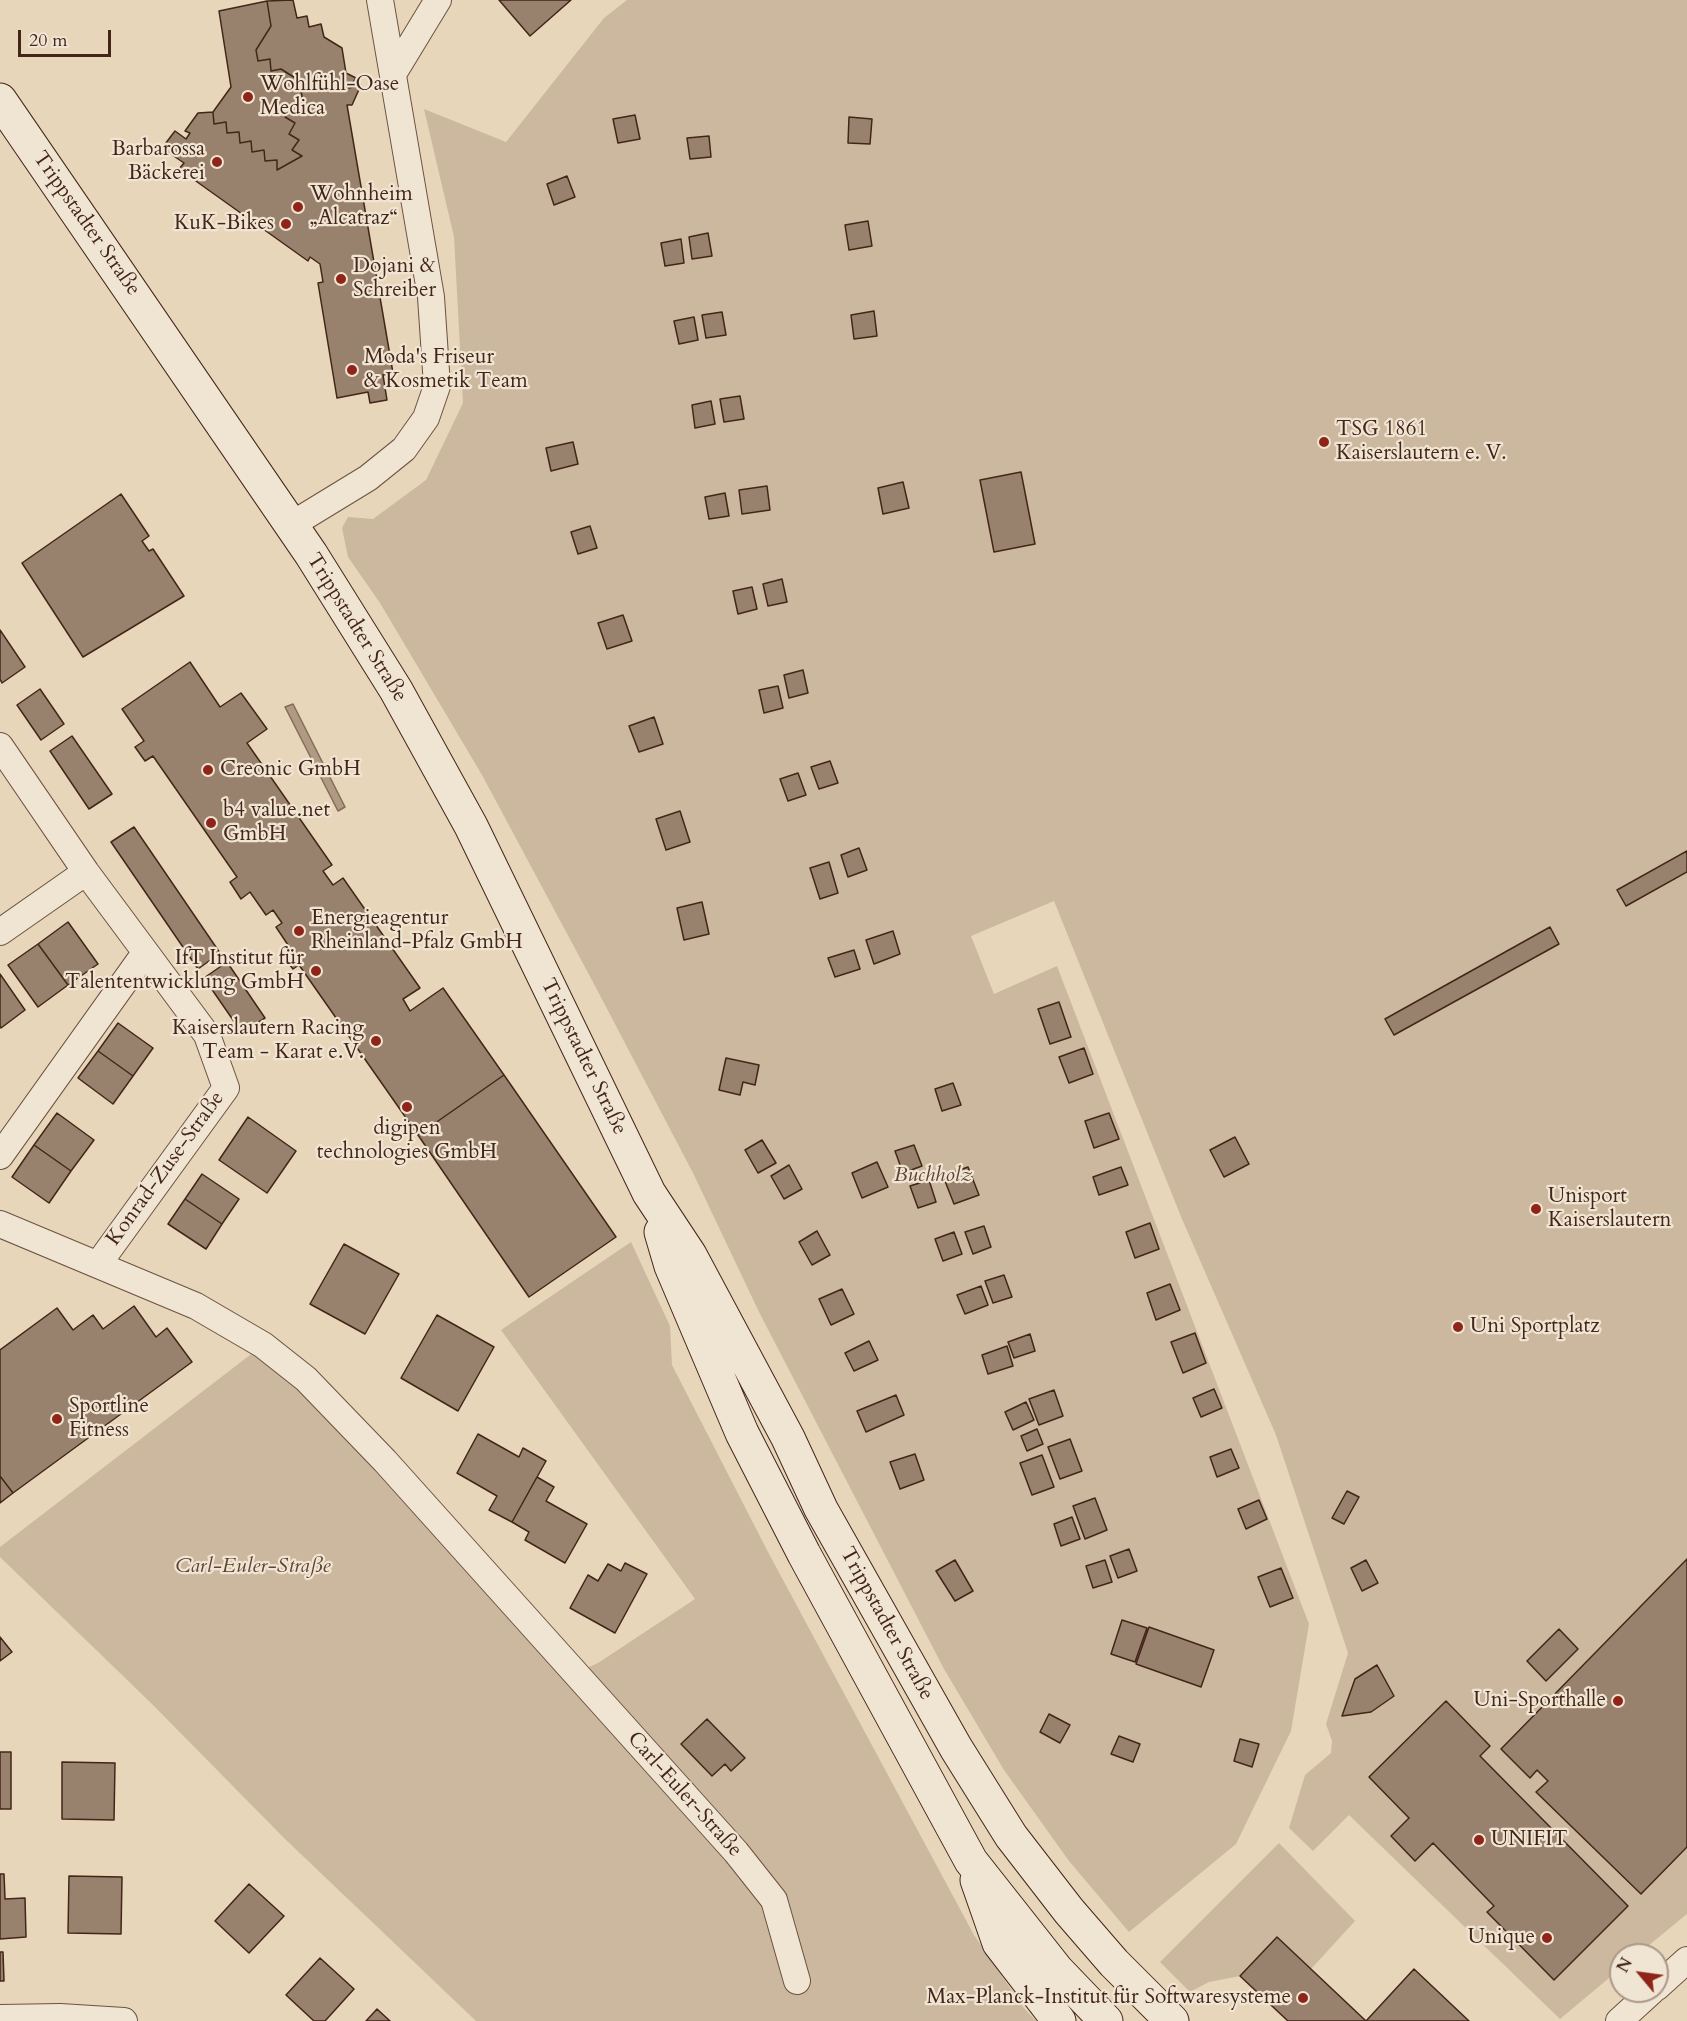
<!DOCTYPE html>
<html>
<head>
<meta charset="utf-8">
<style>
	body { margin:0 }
	#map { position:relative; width:1687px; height:2021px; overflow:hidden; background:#e8d6ba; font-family:Cardo,serif }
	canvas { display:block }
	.north { position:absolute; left:1609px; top:1943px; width:60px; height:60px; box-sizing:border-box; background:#f0e4d2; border:2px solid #ab9888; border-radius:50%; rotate:299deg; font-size:16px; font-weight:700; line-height:24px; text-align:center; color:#432619 }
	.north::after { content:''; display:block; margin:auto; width:21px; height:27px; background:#8f2418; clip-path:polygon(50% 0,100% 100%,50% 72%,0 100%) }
	.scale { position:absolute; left:18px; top:30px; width:93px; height:27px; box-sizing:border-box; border:3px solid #432619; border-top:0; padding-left:8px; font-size:18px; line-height:21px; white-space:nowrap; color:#432619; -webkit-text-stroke:4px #f0e4d2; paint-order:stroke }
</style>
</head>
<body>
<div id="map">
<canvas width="1687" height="2021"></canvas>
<div class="north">N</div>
<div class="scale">20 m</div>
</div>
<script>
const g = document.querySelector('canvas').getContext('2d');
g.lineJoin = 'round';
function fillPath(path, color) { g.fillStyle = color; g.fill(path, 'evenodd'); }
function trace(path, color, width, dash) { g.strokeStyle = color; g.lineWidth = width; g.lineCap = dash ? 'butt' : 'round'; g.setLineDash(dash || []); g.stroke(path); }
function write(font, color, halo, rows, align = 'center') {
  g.font = font + ' Cardo,serif'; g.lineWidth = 4.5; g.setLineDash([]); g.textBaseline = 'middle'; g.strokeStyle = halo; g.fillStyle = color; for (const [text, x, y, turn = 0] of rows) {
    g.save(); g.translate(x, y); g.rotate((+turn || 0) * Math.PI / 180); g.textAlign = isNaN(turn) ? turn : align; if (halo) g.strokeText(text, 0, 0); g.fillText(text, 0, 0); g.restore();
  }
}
fillPath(new Path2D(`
	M627 0H1687V1914L1637 1955H1621V1968L1560 2019 1349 1815 1313 1851 1289 1828 1305 1775 1331 1753 1332 1741 1326 1724 1348 1653 1276 1435 1182 1219 1054 901 971 936 994 994 1057 966 1309 1624 1291 1731 1236 1844 1129 1932 1069 1861 1004 1770 944 1669 759 1312 693 1173 594 984 482 775 380 603 348 557 342 528 348 517 373 519 426 480 463 403 454 237 424 109 506 142 604 18Z
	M631 1242 670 1326 672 1365 768 1552 974 1935 1023 2007 1036 2021H476L284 1838 151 1703 0 1557V1547L263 1345 576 1673 598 1663 695 1599 501 1330Z
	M1279 1843 1355 1921 1311 1969 1277 1937 1240 1976 1209 1982 1190 1992 1160 1962Z`), '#ccb89f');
const water = new Path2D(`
	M293 704 345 807 338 811 285 707Z`);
fillPath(water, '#b09a83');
trace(water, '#846c59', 1.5);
const building = new Path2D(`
	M293 0 297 18 307 16 309 27 321 24 324 37 342 48 346 73 356 78 349 88 361 85 352 105H347L393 373 383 375 387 400 370 403 368 392 337 398 318 283 323 282 320 264 310 257 308 261 179 169 184 163 162 148 175 131 186 139 190 133 185 131 198 113 213 112 214 124 226 122 227 133 239 132 240 143 251 141 252 152 264 150 265 161 277 160V170L302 156 292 150 299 140 289 134 295 123 285 117 292 106 303 105 300 81 281 69 271 71 270 59 258 61 256 50 271 26 267 1Z
	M499 0H571L530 36Z
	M267 1 271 26 256 50 258 61 270 59 271 71 281 69 300 81 303 105 292 106 285 117 295 123 289 134 299 140 292 150 302 156 277 170V160L265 161 264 150 252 152 251 141 240 143 239 132 227 133 226 122 214 124 213 112 231 87 219 11Z
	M635 115 640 139 618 143 613 119Z
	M849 117 872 119 870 144 848 143Z
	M709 136 711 157 690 159 687 138Z
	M567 176 575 197 554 205 547 184Z
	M868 221 872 246 849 250 845 225Z
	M708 233 712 256 692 259 689 237Z
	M681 239 684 263 665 266 661 243Z
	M874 311 877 336 854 339 851 315Z
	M722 312 726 335 706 338 702 315Z
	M694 317 698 340 679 344 674 321Z
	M740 396 744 419 724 422 720 399Z
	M711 401 715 424 695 428 692 405Z
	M573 442 578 464 551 471 546 448Z
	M1021 472 1035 544 994 552 980 480Z
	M903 482 909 508 883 514 878 488Z
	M767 486 770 510 742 514 739 490Z
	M725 493 729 516 709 519 705 497Z
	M121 494 149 536 142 541 149 551 153 549 184 596 83 657 22 563Z
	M590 526 597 548 578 554 571 532Z
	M782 579 787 602 768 606 763 584Z
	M752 587 757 609 738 614 733 591Z
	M623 615 632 641 607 649 598 623Z
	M0 630 25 667 2 683 0 679Z
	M190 662 220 707 241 693 267 729 247 743 332 865 323 871 333 885 343 878 420 988 403 999 410 1011 443 988 504 1075 418 1135 299 965 293 969 286 960 294 954 276 927 282 923 273 910 266 915 250 892 241 899 230 882 237 877 153 756 145 761 135 747 144 741 122 709Z
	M803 670 808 693 789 698 784 675Z
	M778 686 783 708 764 713 759 690Z
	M40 689 64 724 41 740 17 705Z
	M654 717 663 744 639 752 629 726Z
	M72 736 112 794 89 809 50 751Z
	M830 761 838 783 819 789 811 767Z
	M798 773 806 795 788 801 780 779Z
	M680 811 690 842 666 850 656 819Z
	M134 827 220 953 198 969 111 842Z
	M859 848 867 870 848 877 841 855Z
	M1687 851V872L1626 906 1617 890Z
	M829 862 838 893 820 899 810 868Z
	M702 902 709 934 684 940 677 908Z
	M68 922 98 964 68 985 38 944Z
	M1550 927 1559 944 1394 1035 1385 1019Z
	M893 931 900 954 874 964 866 940Z
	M38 944 68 985 38 1007 8 965Z
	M854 950 860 969 835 977 828 958Z
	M227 962 265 1018 242 1033 204 978Z
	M0 974 25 1010 1 1028 0 1026Z
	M1059 1002 1071 1037 1050 1044 1038 1009Z
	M118 1023 153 1048 133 1076 98 1051Z
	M1084 1048 1093 1074 1069 1083 1059 1057Z
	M98 1051 133 1076 113 1104 78 1078Z
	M726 1058 759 1065 755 1085 743 1082 740 1095 719 1090Z
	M504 1075 616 1237 529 1297 418 1135Z
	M953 1083 961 1105 942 1111 935 1089Z
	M57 1113 94 1140 71 1171 34 1145Z
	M1109 1113 1119 1139 1094 1148 1085 1121Z
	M248 1117 296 1151 267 1193 219 1160Z
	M1235 1137 1249 1164 1224 1177 1210 1150Z
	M762 1140 776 1163 758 1173 745 1150Z
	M34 1145 71 1171 49 1203 12 1177Z
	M914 1145 922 1166 903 1173 895 1151Z
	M877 1162 888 1187 862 1198 852 1173Z
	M789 1165 802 1189 784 1199 771 1176Z
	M968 1167 979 1195 954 1204 943 1176Z
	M1121 1167 1128 1185 1099 1195 1093 1177Z
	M202 1174 239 1199 222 1224 185 1199Z
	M929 1180 936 1202 918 1208 910 1186Z
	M185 1199 222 1224 206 1249 168 1224Z
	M1150 1223 1159 1249 1135 1258 1126 1232Z
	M984 1226 991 1247 973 1254 965 1232Z
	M817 1231 830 1255 812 1265 799 1242Z
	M954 1232 962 1254 943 1261 935 1239Z
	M344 1244 399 1274 365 1334 310 1304Z
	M1004 1275 1012 1297 993 1303 985 1281Z
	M1170 1284 1180 1310 1156 1320 1147 1293Z
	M981 1286 988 1305 965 1314 957 1295Z
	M842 1289 854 1314 831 1325 819 1299Z
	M134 1306 156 1337 167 1328 192 1362 13 1493 0 1476V1350L57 1308 73 1330 93 1315 103 1329Z
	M437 1315 494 1347 458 1411 401 1378Z
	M1195 1333 1206 1363 1183 1373 1171 1342Z
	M1030 1334 1035 1351 1014 1358 1008 1342Z
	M869 1341 878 1360 854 1371 845 1353Z
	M1007 1346 1013 1366 988 1374 982 1355Z
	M1214 1389 1222 1408 1201 1417 1193 1398Z
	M1054 1390 1063 1416 1039 1425 1029 1399Z
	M896 1395 904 1415 866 1432 857 1411Z
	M1026 1402 1034 1420 1013 1430 1005 1412Z
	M1037 1429 1043 1444 1027 1451 1021 1436Z
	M478 1434 519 1457 523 1448 546 1461 512 1522 489 1510 497 1496 457 1473Z
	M1070 1439 1082 1471 1060 1479 1048 1447Z
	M1231 1449 1239 1468 1217 1477 1210 1457Z
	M915 1454 924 1480 900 1489 890 1462Z
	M1042 1455 1054 1487 1032 1495 1020 1463Z
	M0 1476 13 1493 0 1503Z
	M537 1477 554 1487 546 1501 587 1524 565 1563 525 1540 529 1532 512 1522Z
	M1347 1491 1359 1497 1344 1524 1332 1518Z
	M1095 1498 1107 1530 1085 1539 1073 1506Z
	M1259 1500 1267 1519 1246 1529 1238 1509Z
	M1072 1517 1080 1539 1061 1546 1054 1524Z
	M1129 1549 1137 1571 1118 1578 1110 1556Z
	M1687 1559V1847L1641 1894 1536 1792 1548 1781 1537 1770 1530 1778 1501 1749Z
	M955 1560 973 1591 955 1601 936 1571Z
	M1105 1560 1112 1582 1093 1588 1086 1566Z
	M1366 1560 1378 1583 1362 1591 1351 1568Z
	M625 1563 647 1574 615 1633 570 1608 588 1575 598 1581 608 1564 621 1571Z
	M1281 1568 1293 1598 1270 1607 1258 1577Z
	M1122 1620 1147 1628 1135 1662 1111 1654Z
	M1149 1627 1214 1650 1201 1687 1136 1664Z
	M1559 1629 1578 1649 1546 1681 1527 1661Z
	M0 1637 12 1652 0 1661Z
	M1377 1665 1394 1696 1371 1712 1342 1716 1355 1679Z
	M1446 1701 1490 1746 1480 1756 1628 1906 1554 1980 1487 1912 1494 1906 1433 1843 1415 1861 1391 1836 1409 1818 1369 1777Z
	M1049 1714 1070 1725 1060 1743 1040 1732Z
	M707 1719 745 1758 731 1771 725 1764 712 1776 681 1744Z
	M1119 1736 1140 1744 1133 1762 1111 1754Z
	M1240 1739 1259 1744 1252 1767 1234 1761Z
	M0 1752H11V1809H0Z
	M62 1762 115 1763 114 1820 62 1819Z
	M0 1874H4L5 1899 25 1898 26 1937 0 1939Z
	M69 1876 122 1877 121 1934 68 1933Z
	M249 1884 284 1916 249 1953 215 1921Z
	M1277 1937 1366 2021 1414 1969 1469 2021H1288L1240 1976Z
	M0 1952H3L4 1981H0Z
	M320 1958 354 1989 325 2021H314L286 1995Z
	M377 2009 390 2021H366Z`);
fillPath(building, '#99826d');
trace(building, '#432619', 1.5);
const street = new Path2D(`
	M393 74 438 0
	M291 525 368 478 404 449 426 418 437 386 431 297 380 0
	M0 746 86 872 207 1035 226 1088 99 1263
	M0 932 86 872
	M0 1156 145 953
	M0 1224 196 1306 263 1345 306 1379 385 1461 736 1852 774 1900 797 1981
	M1657 1987 1687 1960
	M0 2018 60 2017 124 2021
	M1619 2021 1652 1991`);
const secondary = new Path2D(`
	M0 100 311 554 396 690 471 826 649 1193 690 1255 788 1438 821 1509 956 1748 1011 1836 1069 1911 1114 1963 1172 2021
	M661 1232 671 1266 742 1433 804 1554 971 1861 1057 1970 1106 2021
	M977 1880 999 1943 1059 2021`);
trace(street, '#6c5241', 28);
trace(secondary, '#432619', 35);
trace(street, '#f0e4d2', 26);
trace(secondary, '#f0e4d2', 33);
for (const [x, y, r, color] of [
	[248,97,6,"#8f2418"],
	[217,162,6,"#8f2418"],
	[298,207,6,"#8f2418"],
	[286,224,6,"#8f2418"],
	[341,279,6,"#8f2418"],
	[352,370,6,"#8f2418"],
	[1324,442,6,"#8f2418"],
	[208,770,6,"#8f2418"],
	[211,823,6,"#8f2418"],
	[299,931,6,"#8f2418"],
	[316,971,6,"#8f2418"],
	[376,1041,6,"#8f2418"],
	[407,1107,6,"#8f2418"],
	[1536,1209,6,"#8f2418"],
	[1458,1327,6,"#8f2418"],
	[57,1419,6,"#8f2418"],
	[1618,1701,6,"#8f2418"],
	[1479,1840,6,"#8f2418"],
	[1547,1938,6,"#8f2418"],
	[1303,1998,6,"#8f2418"]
]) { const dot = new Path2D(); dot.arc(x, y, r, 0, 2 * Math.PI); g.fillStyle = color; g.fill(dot); trace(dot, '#f0e4d2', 2); }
write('21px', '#432619', '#f0e4d2', [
	["Wohlfühl-Oase",260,85],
	["Medica",260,109],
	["Barbarossa",205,150,"right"],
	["Bäckerei",205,174,"right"],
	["Wohnheim",310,195],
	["„Alcatraz“",310,219],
	["KuK-Bikes",274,224,"right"],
	["Dojani &",353,267],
	["Schreiber",353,291],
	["Moda's Friseur",364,358],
	["& Kosmetik Team",364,382],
	["TSG 1861",1336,430],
	["Kaiserslautern e. V.",1336,454],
	["Creonic GmbH",220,770],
	["b4 value.net",223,811],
	["GmbH",223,835],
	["Energieagentur",311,919],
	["Rheinland-Pfalz GmbH",311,943],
	["IfT Institut für",304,959,"right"],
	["Talententwicklung GmbH",304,983,"right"],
	["Kaiserslautern Racing",364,1029,"right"],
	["Team - Karat e.V.",364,1053,"right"],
	["digipen",407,1129,"center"],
	["technologies GmbH",407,1153,"center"],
	["Unisport",1548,1197],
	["Kaiserslautern",1548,1221],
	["Uni Sportplatz",1470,1327],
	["Sportline",69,1407],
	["Fitness",69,1431],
	["Uni-Sporthalle",1606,1701,"right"],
	["UNIFIT",1491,1840],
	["Unique",1535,1938,"right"],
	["Max-Planck-Institut für Softwaresysteme",1291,1998,"right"]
], 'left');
write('21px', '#432619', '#f0e4d2', [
	["Trippstadter Straße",86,224,55],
	["Trippstadter Straße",356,628,58],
	["Trippstadter Straße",583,1057,64],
	["Konrad-Zuse-Straße",166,1169,-54],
	["Trippstadter Straße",886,1624,61],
	["Carl-Euler-Straße",684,1795,48]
]);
write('italic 21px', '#5e4334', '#f0e4d2', [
	["Buchholz",933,1176],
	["Carl-Euler-Straße",253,1567]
]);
</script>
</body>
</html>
